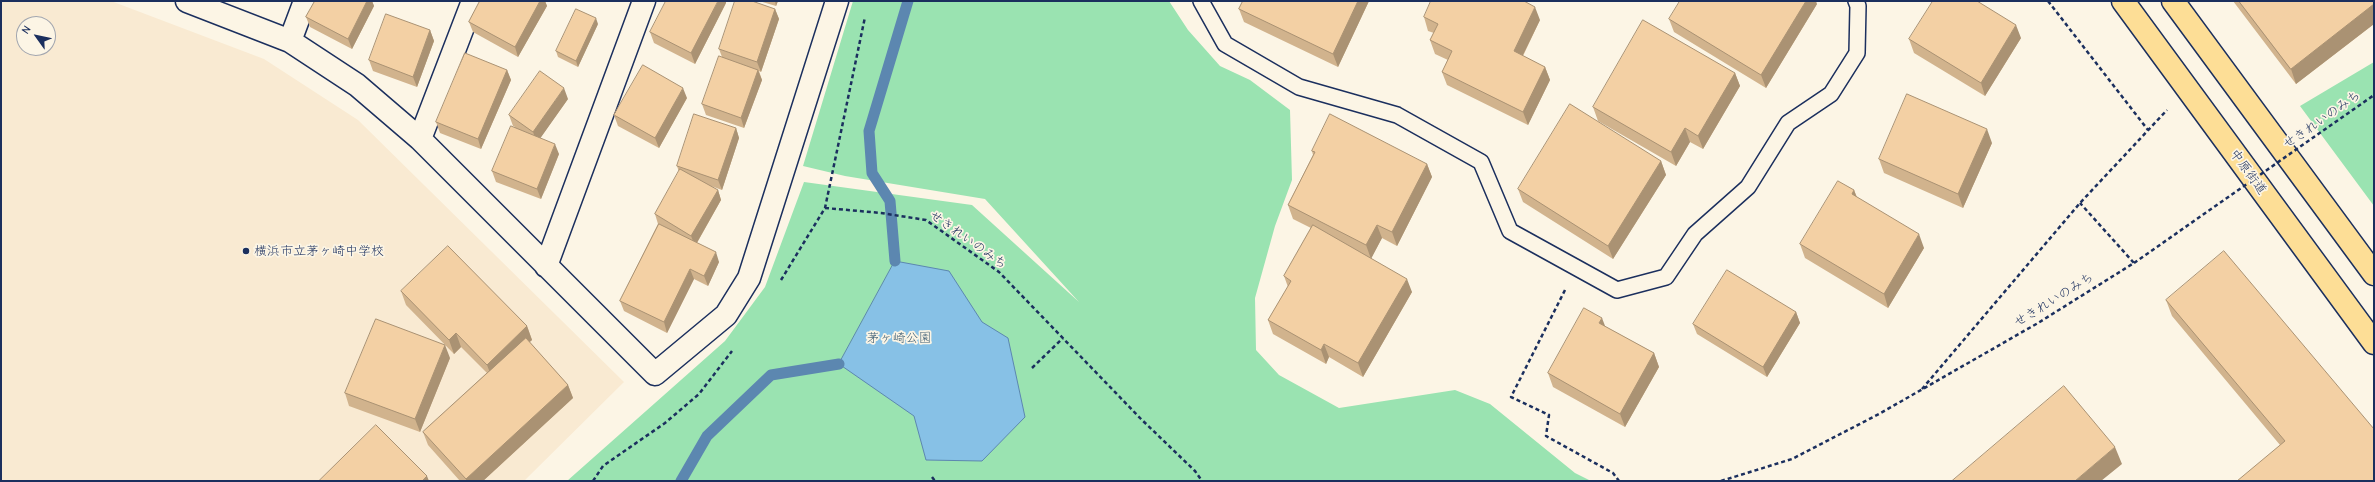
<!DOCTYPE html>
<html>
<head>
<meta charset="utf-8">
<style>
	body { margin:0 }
	#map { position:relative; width:2375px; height:482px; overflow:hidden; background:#fcf5e5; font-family:"Comic Neue",sans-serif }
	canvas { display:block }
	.frame { position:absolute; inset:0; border:2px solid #1b2f5e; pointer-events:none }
	.north { position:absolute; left:16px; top:16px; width:40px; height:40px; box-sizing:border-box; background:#fcf5e5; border:1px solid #a2a6af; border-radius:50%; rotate:303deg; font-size:11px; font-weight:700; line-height:16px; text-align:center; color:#1b2f5e }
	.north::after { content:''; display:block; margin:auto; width:14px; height:18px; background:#1b2f5e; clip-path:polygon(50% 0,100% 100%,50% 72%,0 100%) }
</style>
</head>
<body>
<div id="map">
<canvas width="2375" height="482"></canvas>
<div class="frame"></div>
<div class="north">N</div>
</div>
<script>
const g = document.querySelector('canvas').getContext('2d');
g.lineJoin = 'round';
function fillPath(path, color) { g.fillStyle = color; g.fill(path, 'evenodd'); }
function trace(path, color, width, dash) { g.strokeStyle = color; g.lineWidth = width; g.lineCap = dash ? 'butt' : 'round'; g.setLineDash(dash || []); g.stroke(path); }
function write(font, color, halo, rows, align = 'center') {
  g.font = font + ' "Comic Neue","Klee One",sans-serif'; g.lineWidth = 3.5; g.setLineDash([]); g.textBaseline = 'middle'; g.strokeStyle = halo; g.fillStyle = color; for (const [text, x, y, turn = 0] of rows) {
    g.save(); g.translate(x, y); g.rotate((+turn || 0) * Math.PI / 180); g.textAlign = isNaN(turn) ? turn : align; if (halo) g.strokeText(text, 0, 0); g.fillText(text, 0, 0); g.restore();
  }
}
fillPath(new Path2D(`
	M1 1H111L264 59 358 120 624 382 524 481H1ZM24 24H48V48H24Z`), '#f9ead2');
fillPath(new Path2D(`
	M853 1H1169L1188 30 1220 66 1250 80 1290 110 1292 180 1275 226 1255 298 1256 350 1279 375 1339 408 1455 390 1490 404 1575 473 1591 481H567L725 341 765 287 804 182 972 205 1079 302 985 199 845 176 803 166Z
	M2374 62V206L2300 106Z`), '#9ae3b1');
const water = new Path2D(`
	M895 261 949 271 982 322 1008 338 1025 417 982 461 926 460 914 416 839 364Z`);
fillPath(water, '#87c1e6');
trace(water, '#5c87b0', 1);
trace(new Path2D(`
	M895 261 890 201 872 173 869 131 908 1
	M681 481 707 436 771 375 839 364`), '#5c87b0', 11);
const service = new Path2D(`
	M1201 1 1225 44 1299 87 1397 115 1481 162 1510 231 1617 290 1666 277 1695 234 1748 187 1788 123 1831 94 1857 53 1858 6 1856 1`);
const minor = new Path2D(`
	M187 1 290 41 357 85 420 139 655 374 726 315 749 278 837 1
	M290 41 305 1
	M420 139 473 1
	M546 266 644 1`);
const primary = new Path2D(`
	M2123 1 2374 343
	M2173 1 2374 274`);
trace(service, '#1b2f5e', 18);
trace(minor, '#1b2f5e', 25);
trace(primary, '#1b2f5e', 25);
trace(new Path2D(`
	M2048 1 2148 130
	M825 208 881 213 926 220 999 272 1141 419 1195 471 1202 481
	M781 280 825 208 865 17
	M1565 290 1511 397 1549 415 1546 436 1613 473 1619 481
	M1032 368 1063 338
	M1922 389 2080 203 2167 110
	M932 477 935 481
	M593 481 603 466 665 423 699 394 732 351
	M1721 481 1792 459 1879 414 2038 323 2134 263 2080 203`), '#1b2f5e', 2.5, [4, 3]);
trace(service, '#fcf5e5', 15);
trace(minor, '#fcf5e5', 22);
trace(primary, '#fdde96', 22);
trace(new Path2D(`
	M2134 263 2374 95`), '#1b2f5e', 2.5, [4, 3]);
fillPath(new Path2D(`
	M315 1H372L374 6 352 49 310 27 306 17Z
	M480 1H545L547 6 518 57 473 32 469 22Z
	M759 1H778L776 6Z
	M1243 1H1369L1338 67 1244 22 1239 9Z
	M2233 1H2374V24L2296 84Z
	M726 3 695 64 654 43 650 32Z
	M1817 4 1766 88 1674 32 1669 19Z
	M775 9 779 19 761 72 759 71 762 80 744 128 706 115 702 104 722 57 719 49Z
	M1424 17 1540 20 1523 56 1545 67 1550 80 1528 125 1447 85 1442 72 1448 60 1435 54 1430 40 1434 33 1428 31Z
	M598 24 578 67 558 57 556 51Z
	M430 30 434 41 417 87 373 71 369 60Z
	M2021 38 1985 96 1914 53 1909 39Z
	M507 70 511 80 481 149 440 133 436 122Z
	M1735 73 1740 86 1703 149 1690 142 1676 166 1598 121 1593 107Z
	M687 98 659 148 618 126 614 115Z
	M568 99 540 138 559 154 541 199 496 182 492 171 515 127 513 126 509 115Z
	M736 128 739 138 722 190 711 186 718 190 721 200 697 243 719 262 708 286 694 279 667 333 624 311 620 301 658 224 655 214 679 172 677 166Z
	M1992 143 1963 208 1884 173 1879 159Z
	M1312 151 1427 164 1432 177 1397 246 1382 238 1371 258 1412 292 1363 377 1329 357 1326 364 1273 334 1268 320 1288 287 1284 276 1311 228 1293 219 1288 205 1313 155Z
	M1661 161 1666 175 1613 259 1523 202 1518 189Z
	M1854 190 1857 197 1924 248 1888 308 1805 258 1800 244Z
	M401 291 527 326 532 340 529 342 568 385 573 398 483 481H460L428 445 423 432 487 373 461 347 454 354 406 305Z
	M2166 300 2374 429 2280 445 2172 316Z
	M1796 312 1800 323 1767 377 1697 334 1693 324Z
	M1606 327 1654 353 1659 367 1625 427 1553 387 1548 373Z
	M450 358 420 432 349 406 345 393Z`), '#d1b38d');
fillPath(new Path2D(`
	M367 1H372L374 6 352 49 348 39Z
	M540 1H545L547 6 518 57 515 47Z
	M718 1H726V3L695 64 691 53Z
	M775 1H778L776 6Z
	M1358 1H1369L1338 67 1333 54Z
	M1806 1H1816L1817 4 1766 88 1761 75Z
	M2374 4V24L2296 84 2291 69Z
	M1535 7 1540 20 1518 65 1514 51Z
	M775 9 779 19 761 72 757 62Z
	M596 18 598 24 578 67 576 61Z
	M2016 25 2021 38 1985 96 1981 83Z
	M430 30 434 41 417 87 413 77Z
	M1545 67 1550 80 1528 125 1523 112Z
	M507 70 511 80 481 149 478 139Z
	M758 70 762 80 744 128 741 118Z
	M1735 73 1740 86 1703 149 1698 136Z
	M564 88 568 99 537 143 533 132Z
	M683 88 687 98 659 148 655 138Z
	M736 128 739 138 722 190 718 180Z
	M1685 128 1690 142 1676 166 1671 152Z
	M1987 129 1992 143 1963 208 1958 194Z
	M555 144 559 154 541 199 537 189Z
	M1661 161 1666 175 1613 259 1608 246Z
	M1427 164 1432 177 1397 246 1392 232Z
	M718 190 721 200 695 246 691 236Z
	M1854 190 1859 204 1852 194Z
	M1377 225 1382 238 1371 259 1366 245Z
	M1919 234 1924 248 1888 308 1884 294Z
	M716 252 719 262 708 286 704 276Z
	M690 269 694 279 667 333 664 322Z
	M1407 279 1412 292 1363 377 1358 363Z
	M1796 312 1800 323 1767 377 1763 367Z
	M1602 318 1607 331 1599 323Z
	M527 326 532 340 492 378 487 365Z
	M456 333 461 347 454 354 449 340Z
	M1324 344 1329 357 1326 364 1321 350Z
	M445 345 450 358 420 432 415 419Z
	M1654 353 1659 367 1625 427 1620 414Z
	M568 385 573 398 483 481H466V479Z
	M2115 447 2122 464 2101 481H2075Z
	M427 476 429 481H422Z`), '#aa9273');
const building = new Path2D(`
	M315 1H367L348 39 306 17Z
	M480 1H540L515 47 469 22Z
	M666 1H718L691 53 650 32Z
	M735 1H752L775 9 757 62 719 49Z
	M1243 1H1358L1333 54 1239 9Z
	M1431 1H1524L1535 7 1514 51 1545 67 1523 112 1442 72 1452 51 1430 40 1438 24 1424 17Z
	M1680 1H1806L1761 75 1669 19Z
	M1933 1H1977L2016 25 1981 83 1909 39Z
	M2239 1H2374V4L2291 69Z
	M576 9 596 18 576 61 556 51Z
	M386 14 430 30 413 77 369 60Z
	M1643 20 1735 73 1698 136 1685 128 1671 152 1593 107Z
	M465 53 507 70 478 139 436 122Z
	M719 56 758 70 741 118 702 104Z
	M643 65 683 88 655 138 614 115Z
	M540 71 564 88 533 132 509 115Z
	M1907 94 1987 129 1958 194 1879 159Z
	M1570 104 1661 161 1608 246 1518 189Z
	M694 114 736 128 718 180 677 166Z
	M1330 114 1427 164 1392 232 1377 225 1366 245 1288 205 1315 152 1312 151Z
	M511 126 555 144 537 189 492 171Z
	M680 169 718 190 691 236 655 214Z
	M1838 181 1854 190 1852 194 1919 234 1884 294 1800 244Z
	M659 224 716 252 704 276 690 269 664 322 620 301Z
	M1313 225 1407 279 1358 363 1324 344 1321 350 1268 320 1291 281 1284 276Z
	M448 246 527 326 487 365 456 333 449 340 401 291Z
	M2224 251 2374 429V480L2373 481H2237L2285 441 2166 300Z
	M1727 270 1796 312 1763 367 1693 324Z
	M1584 308 1602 318 1599 323 1654 353 1620 414 1548 373Z
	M376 319 445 345 415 419 345 393Z
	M526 338 568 385 466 479 423 432Z
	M2064 386 2115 447 2075 481H1952Z
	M376 425 427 476 422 481H319Z`);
fillPath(building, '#f3d0a4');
trace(building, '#aa9273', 1);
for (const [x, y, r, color] of [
	[246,251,4,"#1b2f5e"]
]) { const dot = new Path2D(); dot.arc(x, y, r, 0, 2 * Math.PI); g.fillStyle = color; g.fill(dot); trace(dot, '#fcf5e5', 1.5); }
write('13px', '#1b2f5e', '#fcf5e5', [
	["せきれいのみち",2322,120,-35],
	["中原街道",2248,172,54],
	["せきれいのみち",968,240,35],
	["せきれいのみち",2054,300,-32]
]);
write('13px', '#1b2f5e', '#fcf5e5', [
	["横浜市立茅ヶ崎中学校",254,251]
], 'left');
write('13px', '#3b5c73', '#fcf5e5', [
	["茅ヶ崎公園",899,338]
]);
</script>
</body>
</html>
